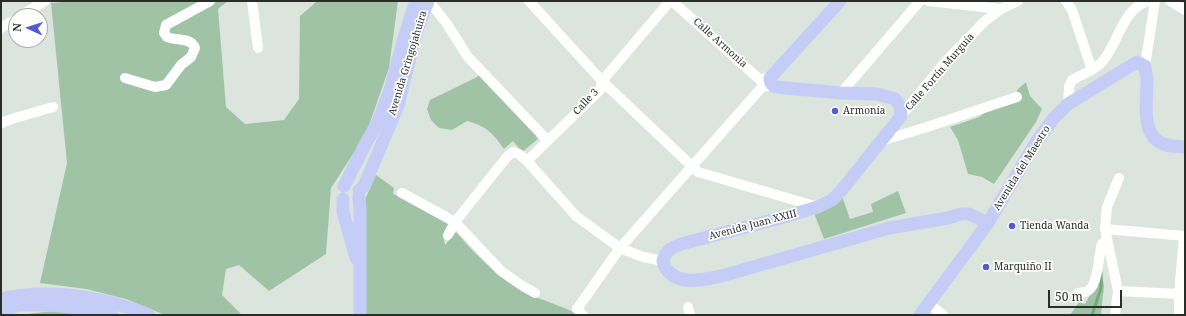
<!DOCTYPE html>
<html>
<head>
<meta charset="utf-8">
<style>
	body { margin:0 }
	#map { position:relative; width:1186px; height:316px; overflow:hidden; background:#dce5dd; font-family:"Noto Serif",serif }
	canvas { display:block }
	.frame { position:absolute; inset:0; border:2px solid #2a2d2a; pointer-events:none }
	.north { position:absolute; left:8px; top:8px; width:40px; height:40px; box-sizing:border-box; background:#fff; border:1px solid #aaabaa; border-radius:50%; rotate:273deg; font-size:11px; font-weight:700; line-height:16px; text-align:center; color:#2a2d2a }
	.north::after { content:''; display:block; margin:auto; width:14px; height:18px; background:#545bd2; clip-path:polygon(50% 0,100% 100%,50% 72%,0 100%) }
	.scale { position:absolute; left:1048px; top:290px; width:74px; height:18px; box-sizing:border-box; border:2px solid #2a2d2a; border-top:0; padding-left:5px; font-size:12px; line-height:14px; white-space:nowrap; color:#2a2d2a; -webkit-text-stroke:3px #fff; paint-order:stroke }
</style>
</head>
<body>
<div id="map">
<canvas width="1186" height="316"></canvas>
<div class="frame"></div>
<div class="north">N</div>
<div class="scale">50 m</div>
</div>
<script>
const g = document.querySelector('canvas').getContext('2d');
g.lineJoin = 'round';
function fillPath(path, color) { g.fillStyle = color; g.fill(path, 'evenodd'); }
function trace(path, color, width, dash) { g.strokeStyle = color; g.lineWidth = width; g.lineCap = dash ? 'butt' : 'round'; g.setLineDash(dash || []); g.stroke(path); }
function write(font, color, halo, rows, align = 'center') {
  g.font = font + ' "Noto Serif",serif'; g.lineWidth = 3.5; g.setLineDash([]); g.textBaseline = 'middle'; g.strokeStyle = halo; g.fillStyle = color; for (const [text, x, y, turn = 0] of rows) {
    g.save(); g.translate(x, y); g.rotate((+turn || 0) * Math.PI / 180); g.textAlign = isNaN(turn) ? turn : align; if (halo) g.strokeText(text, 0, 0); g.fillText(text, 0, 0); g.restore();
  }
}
fillPath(new Path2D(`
	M77 1H228L218 9 226 107 245 124 284 120 299 99 300 16 316 2 398 1 389 68 366 134 331 188 326 254 269 291 239 265 226 269 222 295 241 314 240 315H165L126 299 86 289 40 283 67 163 51 3Z
	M480 75 529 125 538 139 522 152 513 141 504 149C493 133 486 126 467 121L452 130 439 128 431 120 427 109 430 100 475 78Z
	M1026 82 1030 96 1042 109 1036 122 994 184 982 177 968 174 958 140 950 127 979 117 987 111 1020 100 1017 90Z
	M376 175 394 188 393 194 427 210 449 223 443 236 445 245 456 232C475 254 497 276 523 291 541 301 562 305 579 315H365L363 204Z
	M898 191 906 213 824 239 814 213 842 196 850 219 873 212 871 204Z
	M1101 268 1104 286 1101 315H1070L1079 302 1085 304 1095 286Z
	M53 311 89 315H19Z`), '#a0c3a6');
trace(new Path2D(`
	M1092 315 1101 288V272`), '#74a77e', 3);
trace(new Path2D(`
	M252 1 258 48
	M429 1 447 24 468 57 548 141
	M529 1 602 81 698 172 818 207
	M672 1 759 79 770 78
	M928 1 1001 9
	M1066 1 1072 10 1092 70
	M1170 1 1185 10
	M20 16 45 1
	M1 28 16 19
	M1145 66 1155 1
	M125 78 155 87 166 85 181 65 191 57 195 48C191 37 176 41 167 37L164 33 166 25 210 1
	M841 93 920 1
	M1068 104 1069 87 1072 80C1081 75 1093 71 1101 63 1119 44 1120 11 1148 1
	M901 116 946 61 985 21 1001 9 1018 1
	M1 123 15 118 53 107
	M881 141 927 127 1017 97
	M527 161 600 90 602 81 670 1
	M402 193 455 222 501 271 521 285 535 293
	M1105 229 1185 236
	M448 235 455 222 506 158 513 152 519 154 527 161 576 216 620 248 643 257 663 261
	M1118 291 1179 294
	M1078 293C1081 292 1083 293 1085 292 1099 289 1098 255 1102 244L1107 240
	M929 304 943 315
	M688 307 690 315
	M583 315 577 309 620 248 762 87 772 85
	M1115 315 1118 291 1105 229 1107 207 1119 178
	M1179 315V294L1184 236`), '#fff', 10);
trace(new Path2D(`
	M840 1 770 78C770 83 771 85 776 87L841 93 877 94 895 99 900 106 901 116 841 191 832 200 818 207 784 217 681 244C671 248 666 250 663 261 664 264 665 268 667 270 681 287 707 279 725 275L889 228 948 218 961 214H969L988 223
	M344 186 366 143 378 122 391 87 403 41 416 1
	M359 190 364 186 367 179 398 106 416 33 428 1
	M359 196 360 209V315
	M343 199V212L356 258
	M1 299C50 288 102 297 149 315
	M1 311 19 305H49L80 308 112 315
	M920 315 988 223 1036 142 1054 118 1068 104 1137 62 1145 66C1145 70 1146 74 1147 78 1148 96 1140 129 1158 141 1165 147 1176 146 1185 147`), '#c5cdf7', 13);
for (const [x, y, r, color] of [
	[835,111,4,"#545bd2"],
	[1012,226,4,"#545bd2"],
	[986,267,4,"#545bd2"]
]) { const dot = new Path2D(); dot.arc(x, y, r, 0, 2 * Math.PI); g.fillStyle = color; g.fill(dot); trace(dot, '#fff', 1.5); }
write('10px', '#2a2d2a', '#fff', [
	["Calle Armonia",720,43,42],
	["Avenida Gringojahuira",408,63,-73],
	["Calle Fortín Murguía",940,72,-49],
	["Calle 3",586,102,-47],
	["Avenida del Maestro",1022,168,-58],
	["Avenida Juan XXIII",753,225,-15]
]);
write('10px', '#2a2d2a', '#fff', [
	["Armonía",843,111],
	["Tienda Wanda",1020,226],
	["Marquiño II",994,267]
], 'left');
</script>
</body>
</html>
